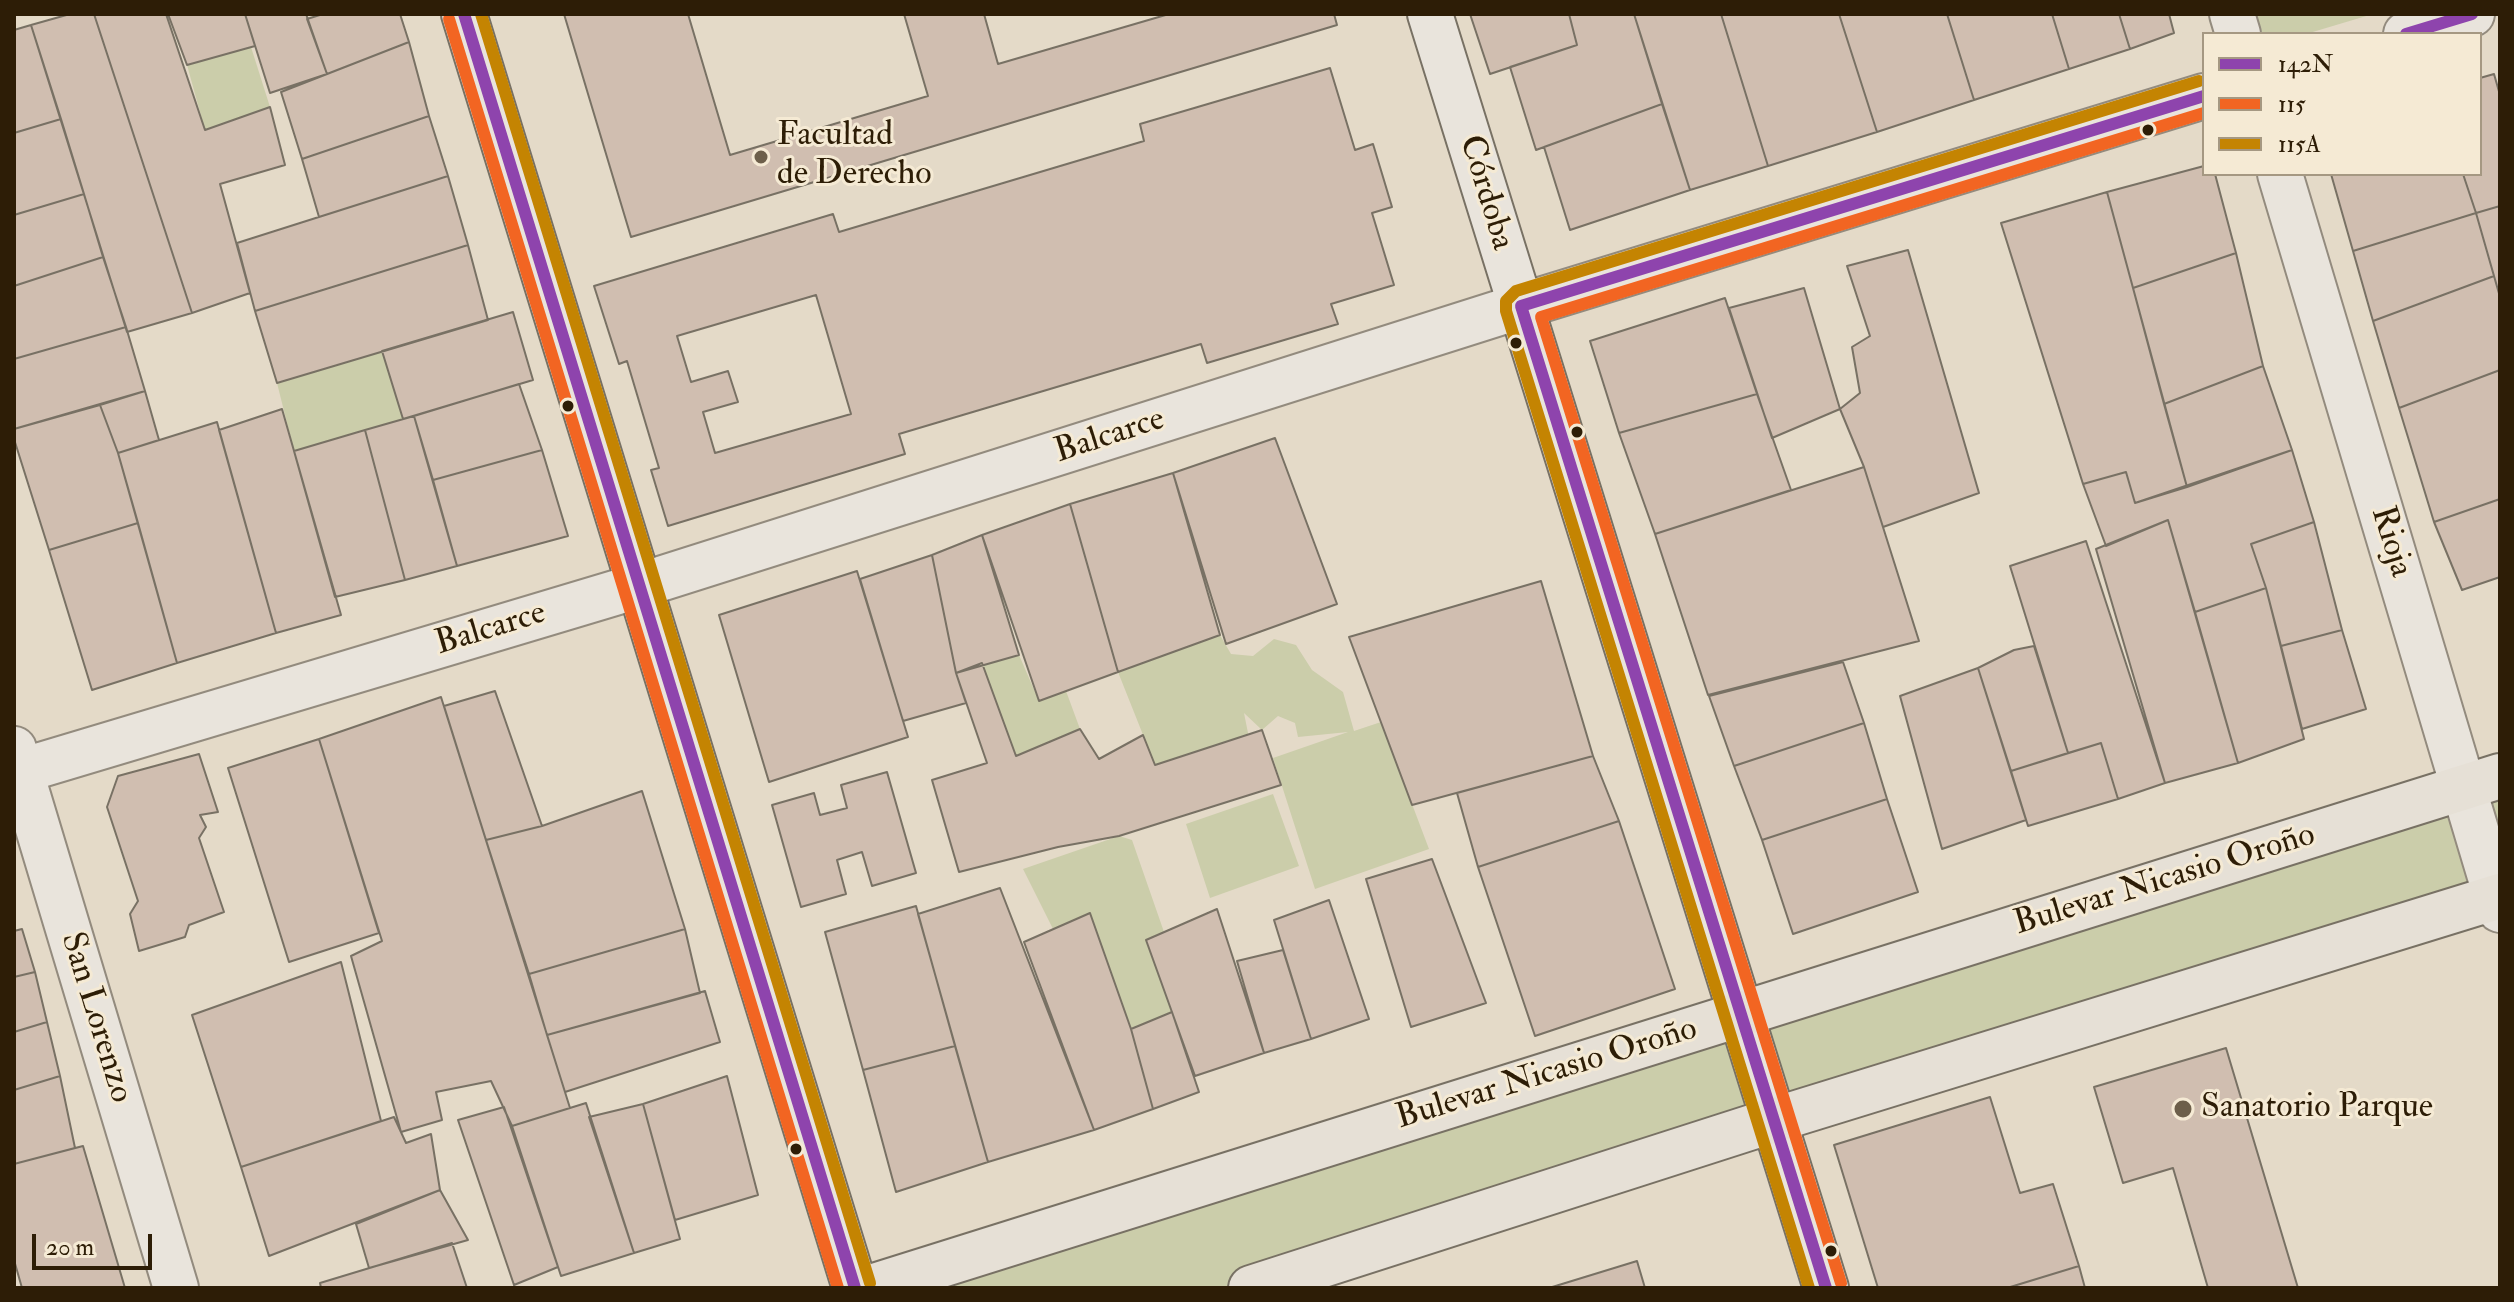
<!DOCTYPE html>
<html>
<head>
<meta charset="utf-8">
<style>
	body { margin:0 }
	#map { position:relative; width:2514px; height:1302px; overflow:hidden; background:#e4dac8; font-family:"IM FELL Double Pica",serif }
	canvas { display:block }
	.frame { position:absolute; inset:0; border:16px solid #2d1d06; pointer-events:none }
	.legend { position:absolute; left:2202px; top:32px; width:280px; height:144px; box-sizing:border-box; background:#f5ead4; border:2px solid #a59882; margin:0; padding:10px 14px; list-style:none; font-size:24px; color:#2d1d06 }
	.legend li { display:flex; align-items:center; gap:16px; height:40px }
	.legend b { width:40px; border:2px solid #a59882 }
	.scale { position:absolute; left:32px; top:1234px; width:120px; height:36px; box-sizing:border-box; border:4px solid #2d1d06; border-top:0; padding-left:10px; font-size:24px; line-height:28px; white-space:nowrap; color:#2d1d06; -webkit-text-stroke:6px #f5ead4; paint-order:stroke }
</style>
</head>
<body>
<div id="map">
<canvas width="2514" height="1302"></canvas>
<div class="frame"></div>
<ul class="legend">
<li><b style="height:10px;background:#8e44ad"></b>142N</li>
<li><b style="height:10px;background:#f26522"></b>115</li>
<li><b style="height:10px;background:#c48402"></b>115A</li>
</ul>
<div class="scale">20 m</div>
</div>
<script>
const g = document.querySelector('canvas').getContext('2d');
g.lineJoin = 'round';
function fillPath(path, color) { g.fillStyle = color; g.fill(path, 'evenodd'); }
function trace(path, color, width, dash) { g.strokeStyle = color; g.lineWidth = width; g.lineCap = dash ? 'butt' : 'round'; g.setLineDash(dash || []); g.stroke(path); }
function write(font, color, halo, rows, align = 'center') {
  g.font = font + ' "IM FELL Double Pica",serif'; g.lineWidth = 6; g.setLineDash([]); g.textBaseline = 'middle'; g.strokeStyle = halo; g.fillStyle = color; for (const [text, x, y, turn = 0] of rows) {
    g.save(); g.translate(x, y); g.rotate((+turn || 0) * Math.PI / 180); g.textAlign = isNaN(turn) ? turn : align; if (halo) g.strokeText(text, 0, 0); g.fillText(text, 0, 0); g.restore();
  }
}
fillPath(new Path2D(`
	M2254 14H2373L2306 34H2259Z
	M251 47 270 107 205 130 187 65Z
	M382 351 403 419 294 451 277 383Z
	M1220 635 1231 654 1253 656 1274 639 1296 645 1312 670 1343 692 1354 731 1381 722 1429 849 1315 889 1273 758 1348 732 1298 737 1295 723 1278 716 1262 730 1244 713 1249 738 1155 765 1118 672Z
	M1019 655 1039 701 1066 691 1080 729 1016 756 982 663Z
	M2500 776V896L1251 1288H868Z
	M1273 794 1299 866 1210 898 1186 824Z
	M1119 836 1132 840 1164 932 1146 940 1172 1012 1131 1029 1090 913 1053 929 1023 869Z`), '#cbcdaa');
const building = new Path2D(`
	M70 14H94L192 313 127 332 31 25Z
	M94 14H166L205 130 270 107 285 165 220 184 250 293 192 313Z
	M168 14H245L255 46 187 65Z
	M245 14H306L327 74 270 93Z
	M323 14H400L409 42 327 74 307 19Z
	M564 14H688L730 155 928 96 904 14H984L998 64 1169 14H1334L1337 25 631 237Z
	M1470 14H1569L1577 45 1490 74Z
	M1569 14H1634L1662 104 1536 150 1510 67 1577 45Z
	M1634 14H1721L1768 166 1690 190Z
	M1721 14H1839L1877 132 1768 166Z
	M1839 14H1947L1974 100 1877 132Z
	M1947 14H2052L2069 69 1974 100Z
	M2052 14H2119L2130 49 2069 69Z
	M2119 14H2169L2174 33 2130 49Z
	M31 25 61 119 14 133V30Z
	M409 42 429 116 302 159 281 92Z
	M1330 68 1355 150 1373 144 1383 177 1392 207 1372 213 1394 285 1331 304 1338 324 1207 363 1201 344 899 434 905 454 668 526 651 470 659 468 627 361 619 364 594 286 833 214 839 232 1144 141 1140 124ZM816 295 851 414 715 453 703 412 738 402 728 371 691 382 677 336Z
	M2494 74 2500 95V206L2476 213 2463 174H2480V78Z
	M1662 104 1690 190 1570 230 1544 147Z
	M429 116 448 176 319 217 302 159Z
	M61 119 84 194 14 215V133Z
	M2204 166V174H2215L2236 253 2133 288 2107 192Z
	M2331 174H2463L2476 213 2353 251Z
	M448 176 468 245 255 311 237 243Z
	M2107 192 2187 487 2135 503 2126 472 2083 484 2001 223Z
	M84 194 103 257 14 286V215Z
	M2500 206V297L2476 213Z
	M2476 213 2494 276 2373 321 2353 251Z
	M468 245 488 320 277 383 255 311Z
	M1908 250 1979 493 1883 527 1864 467 1840 409 1860 393 1852 347 1870 336 1847 266Z
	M2236 253 2263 366 2164 404 2133 288Z
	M103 257 126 327 14 359V286Z
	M2494 276 2500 297V370L2399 408 2373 321Z
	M1804 288 1840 409 1772 438 1729 308Z
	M1725 298 1757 394 1619 433 1590 341Z
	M513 312 533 380 403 419 382 351Z
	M126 327 145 391 14 429V359Z
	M2263 366 2292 450 2187 487 2164 404Z
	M2500 370V499L2434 522 2399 408Z
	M519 384 542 450 433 480 414 416Z
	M145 391 159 440 118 453 100 405Z
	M1757 394 1791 490 1655 534 1619 433Z
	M100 405 118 453 138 523 49 550 14 439V429Z
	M282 409 341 615 276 633 219 430Z
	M414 416 457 566 405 580 365 430Z
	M217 422 276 633 177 663 118 453Z
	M365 430 405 580 335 597 294 451Z
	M1275 438 1337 604 1226 644 1173 473Z
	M542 450 568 536 457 566 433 480Z
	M2292 450 2314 522 2251 544 2266 588 2195 612 2168 520 2106 546 2083 484 2126 472 2135 503Z
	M1864 467 1919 641 1708 695 1655 534Z
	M1173 473 1220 635 1118 672 1070 504Z
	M2500 499V577L2462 590 2434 522Z
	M1070 504 1118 672 1039 701 982 535Z
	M2168 520 2238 763 2165 783 2096 549Z
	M2314 522 2342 630 2281 646 2266 588 2251 544Z
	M138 523 177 663 92 690 49 550Z
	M982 535 1019 655 956 673 932 555Z
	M2086 541 2165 783 2118 799 2101 743 2068 753 2010 566Z
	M932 555 956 673 966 703 903 721 860 579Z
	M857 571 908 737 769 782 719 615Z
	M1541 581 1593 756 1412 805 1349 637Z
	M2266 588 2304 739 2238 763 2195 612Z
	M2342 630 2366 709 2302 729 2281 646Z
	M2034 646 2068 753 2011 771 1978 668 2014 650Z
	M1843 662 1864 723 1734 766 1709 696Z
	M982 663 1016 756 1080 729 1099 759 1143 735 1155 765 1262 730 1281 785 1119 836 1058 847 959 872 932 780 987 763 956 673Z
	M1978 668 2026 820 1942 849 1900 696Z
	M495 691 542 826 486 840 444 706Z
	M441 697 570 1108 512 1126 491 1081 436 1092 442 1120 401 1132 351 956 382 941 319 739Z
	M1864 723 1887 799 1762 840 1734 766Z
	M319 739 379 933 289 962 228 768Z
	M2101 743 2118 799 2028 826 2011 771Z
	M199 754 218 812 200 815 206 827 199 838 224 912 189 925 185 937 139 951 130 914 138 901 107 807 118 776Z
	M1593 756 1619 821 1478 867 1457 793Z
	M887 772 916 873 872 886 862 852 837 860 846 894 801 907 772 805 814 793 820 815 847 808 841 785Z
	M642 791 685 929 529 974 486 840 542 826Z
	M1887 799 1918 892 1793 934 1762 840Z
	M1619 821 1675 989 1535 1036 1478 867Z
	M1432 859 1486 1003 1411 1027 1366 879Z
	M1000 888 1094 1130 988 1162 918 914Z
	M1329 900 1369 1019 1311 1039 1274 920Z
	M916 906 955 1046 863 1070 825 932Z
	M1217 909 1264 1053 1195 1076 1146 940Z
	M1090 913 1131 1029 1153 1109 1094 1130 1024 942Z
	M22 929 35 972 14 977V931Z
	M685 929 700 993 547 1035 529 974Z
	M1283 950 1311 1039 1264 1053 1237 961Z
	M341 962 381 1121 241 1167 192 1015Z
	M35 972 47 1022 14 1032V977Z
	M705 991 720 1042 565 1092 547 1035Z
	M1172 1012 1199 1092 1153 1109 1131 1029Z
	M47 1022 60 1076 14 1090V1032Z
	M955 1046 988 1162 896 1192 863 1070Z
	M2226 1048 2298 1288H2208L2173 1168 2123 1183 2094 1087Z
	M60 1076 75 1148 14 1164V1090Z
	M727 1076 758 1195 675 1220 643 1104Z
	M1990 1097 2020 1193 2053 1184 2079 1266 2007 1288H1878L1834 1145Z
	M586 1103 634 1253 561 1276 512 1126Z
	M643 1104 680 1239 634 1253 589 1117Z
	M504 1107 558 1267 514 1285 458 1120Z
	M394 1117 406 1143 431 1134 440 1190 269 1256 241 1167Z
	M83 1146 125 1288H22L14 1260V1164Z
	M440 1190 468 1240 369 1268 356 1224Z
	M452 1243 467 1288H321L320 1283Z
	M1637 1261 1645 1288H1549Z
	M2079 1266 2085 1288H2007Z`);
fillPath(building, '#d0beb0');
trace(building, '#787164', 2);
const minor = new Path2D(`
	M2232 14 2238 34
	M2406 34 2472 14
	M2280 174 2500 910
	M14 749 176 1288
	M14 773 638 586 1521 306 2204 96`);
const secondary = new Path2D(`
	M464 14 855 1288
	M1430 14 1826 1288`);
const primary = new Path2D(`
	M868 1288 2500 776
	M1251 1288 1774 1120 2500 896`);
trace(minor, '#938b7e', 48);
trace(secondary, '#787164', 48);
trace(primary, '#787164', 48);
trace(minor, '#e9e4dc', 44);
trace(secondary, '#e9e4dc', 44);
trace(primary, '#e6e0d6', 44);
trace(new Path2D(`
	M464 14 855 1288
	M2406 34 2472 14
	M1826 1288 1521 306 2204 96`), '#8e44ad', 12);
trace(new Path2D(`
	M449 19 838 1288
	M1841 1283 1541 317 2204 113`), '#f26522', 12);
trace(new Path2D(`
	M481 14 870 1283
	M1809 1288 1506 311V301L1516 291 2199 81`), '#c48402', 12);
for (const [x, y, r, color] of [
	[2148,130,7,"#2d1d06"],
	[761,157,8,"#6d5f4a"],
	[1516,343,7,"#2d1d06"],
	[568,406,7,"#2d1d06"],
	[1577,432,7,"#2d1d06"],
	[2183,1109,10,"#6d5f4a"],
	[796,1149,7,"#2d1d06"],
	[1831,1251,7,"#2d1d06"]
]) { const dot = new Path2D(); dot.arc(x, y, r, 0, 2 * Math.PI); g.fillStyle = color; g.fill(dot); trace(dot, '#f5ead4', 3); }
write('34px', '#2d1d06', '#f5ead4', [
	["Facultad",777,137],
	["de Derecho",777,176],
	["Sanatorio Parque",2201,1109]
], 'left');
write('34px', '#2d1d06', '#f5ead4', [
	["Córdoba",1485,193,73],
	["Balcarce",1110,437,-18],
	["Rioja",2390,542,73],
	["Balcarce",491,630,-17],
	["Bulevar Nicasio Oroño",2165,881,-17],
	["San Lorenzo",95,1018,73],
	["Bulevar Nicasio Oroño",1547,1075,-17]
]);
</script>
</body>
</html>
